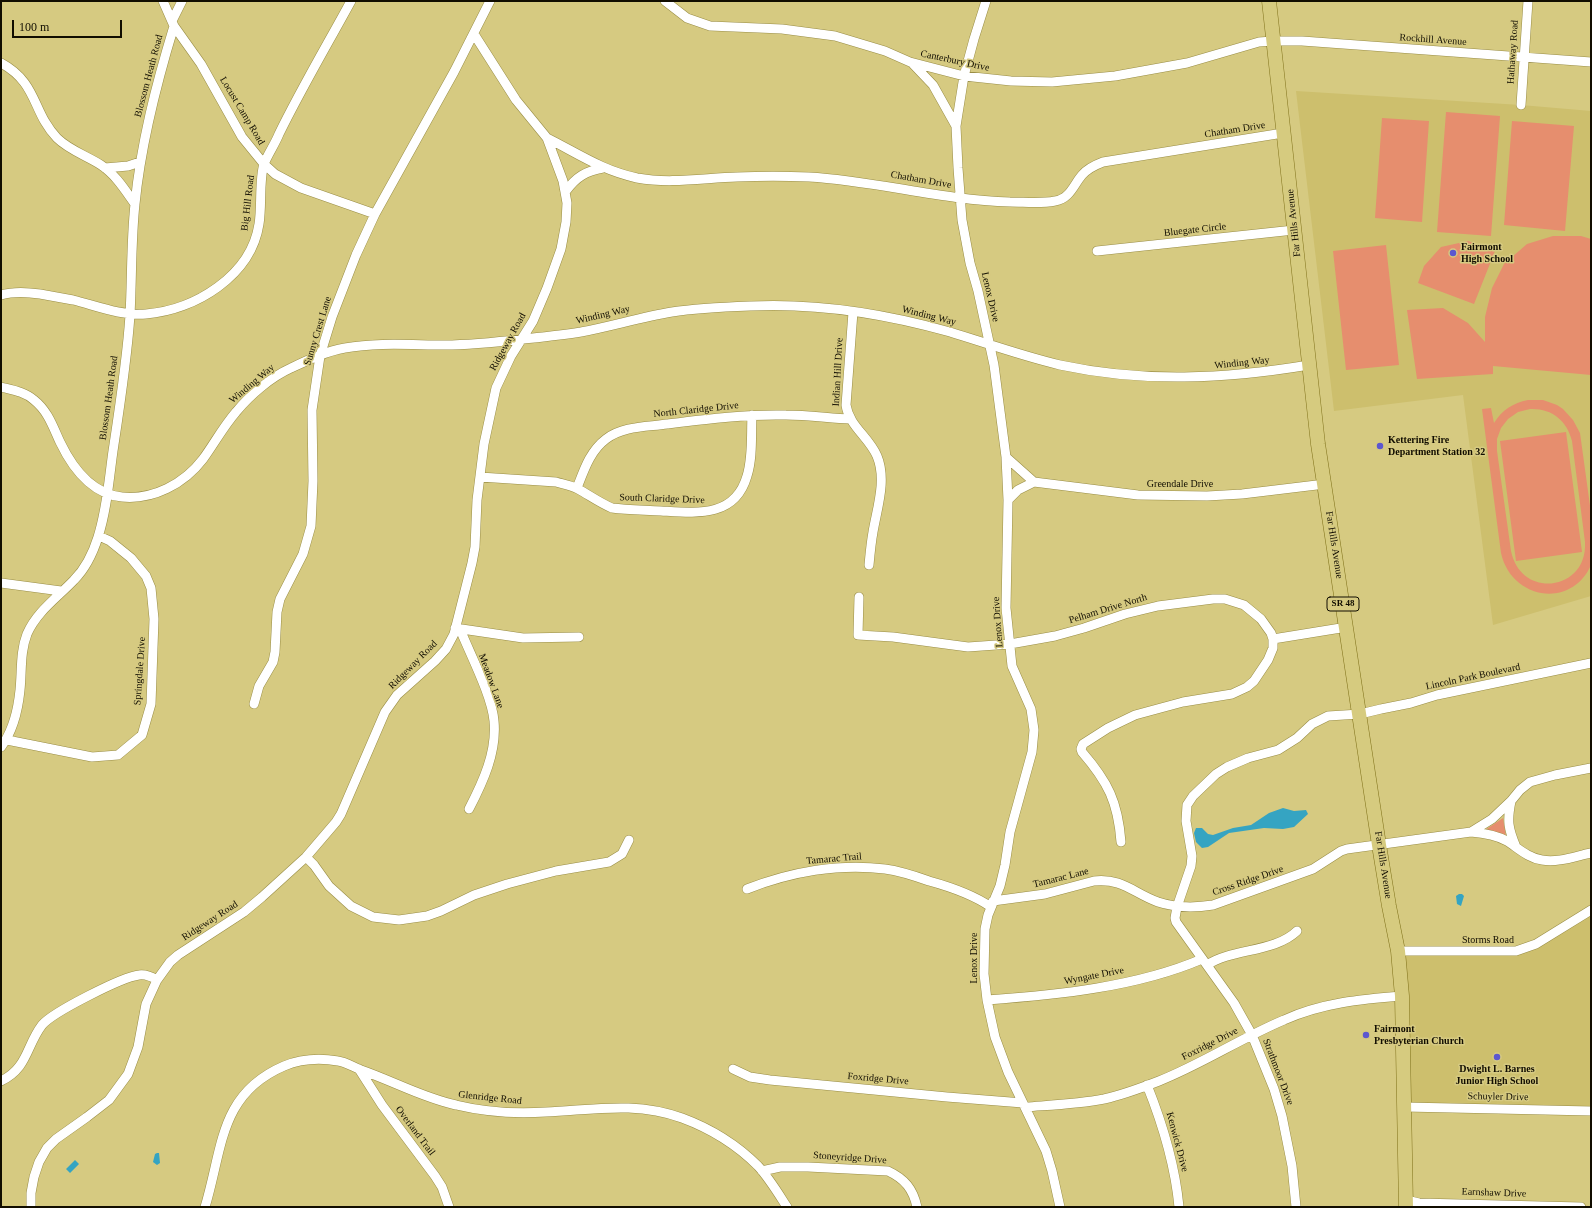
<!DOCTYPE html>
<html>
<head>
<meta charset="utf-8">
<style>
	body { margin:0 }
	#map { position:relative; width:1592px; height:1208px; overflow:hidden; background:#d6ca81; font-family:"Times New Roman",serif }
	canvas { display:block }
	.frame { position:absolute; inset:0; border:2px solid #110d00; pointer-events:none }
	.scale { position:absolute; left:12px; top:20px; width:110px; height:18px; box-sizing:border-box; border:2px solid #110d00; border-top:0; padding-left:5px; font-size:12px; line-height:14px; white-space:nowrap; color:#110d00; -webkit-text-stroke:3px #d6ca81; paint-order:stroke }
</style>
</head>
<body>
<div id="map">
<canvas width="1592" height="1208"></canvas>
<div class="frame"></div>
<div class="scale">100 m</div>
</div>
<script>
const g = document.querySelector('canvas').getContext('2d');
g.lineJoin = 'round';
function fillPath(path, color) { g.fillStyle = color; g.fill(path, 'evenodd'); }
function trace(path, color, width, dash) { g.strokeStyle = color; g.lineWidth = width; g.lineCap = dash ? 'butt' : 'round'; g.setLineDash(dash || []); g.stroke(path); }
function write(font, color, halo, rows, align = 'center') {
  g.font = font + ' "Times New Roman",serif'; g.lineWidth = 3; g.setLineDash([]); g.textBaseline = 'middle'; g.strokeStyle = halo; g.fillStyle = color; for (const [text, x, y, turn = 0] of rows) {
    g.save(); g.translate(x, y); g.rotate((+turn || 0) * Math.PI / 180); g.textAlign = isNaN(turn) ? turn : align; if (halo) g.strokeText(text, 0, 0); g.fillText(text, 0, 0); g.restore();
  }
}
fillPath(new Path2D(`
	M1296 91 1521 105 1591 111V596L1493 625 1463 395 1334 411Z
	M1591 910V1111L1405 1107 1398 951H1516Z`), '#cdbf6d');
fillPath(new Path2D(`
	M1446 112 1500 116 1491 236 1437 232Z
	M1382 118 1429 121 1422 222 1375 218Z
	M1512 121 1574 126 1565 231 1504 225Z
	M1553 236H1581L1591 239V375L1493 366V374L1417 379 1407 310 1443 308 1468 323 1485 342V317L1492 288 1504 264 1527 244Z
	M1468 241 1495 251 1474 304 1418 283 1424 266 1441 247Z
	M1386 245 1399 365 1346 370 1333 251Z
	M1528 400H1543L1557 405 1563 409 1573 420 1580 433 1591 513V565C1571 610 1511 599 1501 553L1482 409 1491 408 1494 423C1502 410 1513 403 1528 400ZM1530 409C1551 408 1567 420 1572 441L1585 542C1588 591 1521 600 1511 551L1497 451V439L1501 428 1508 419 1518 412Z
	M1566 432 1582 552 1516 561 1500 441Z
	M1503 818 1506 837 1485 830Z`), '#e68e6e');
fillPath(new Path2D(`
	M1283 808 1294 811 1306 810 1308 814 1294 827 1283 829 1264 828 1229 833 1208 847 1202 848 1196 842 1194 833 1196 828H1202L1208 834 1213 835 1233 828 1251 825 1269 813Z
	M1459 894H1462L1464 896 1461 906 1457 904 1456 896Z
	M157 1153H159L160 1163 157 1165 153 1162 155 1154Z
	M75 1160 79 1164 70 1173 66 1169Z`), '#35a4c2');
const street = new Path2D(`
	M163 1 174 26 201 64 242 137 264 164 275 174 301 188 375 214
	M665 1 687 18 710 26 782 29 835 36 885 51 910 62 964 76 1011 81 1052 82 1115 76 1187 63 1259 42 1273 41H1302L1591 62
	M986 1 974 39 964 76 956 126 958 168 962 220 970 263 978 291 994 365 1006 457 1008 500 1006 608 1012 666 1031 709 1034 730 1032 752 1010 832 1005 865 1000 886 988 915 985 929 984 974 987 1000 995 1037 1008 1072 1046 1151 1052 1171 1060 1207
	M172 21 182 1
	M1 63C38 83 32 112 57 138 69 150 87 156 101 165 116 175 125 190 135 204
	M913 64 933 85 956 126
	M1521 105 1528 1
	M547 138C579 154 601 170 637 178 670 184 704 178 737 177 761 176 785 176 809 177 877 181 942 200 1010 202 1025 202 1041 204 1055 201 1070 199 1074 184 1082 175 1088 168 1095 165 1103 162L1283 133
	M105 168 128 166 140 162
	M566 191C576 177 586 171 603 168
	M1097 251 1294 230
	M1 295C14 291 27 292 40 294 51 296 62 298 73 300 97 306 121 316 146 314 195 310 251 276 259 224 262 207 259 179 264 164 268 154 275 144 279 134 301 89 327 45 351 1
	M853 312 846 405C849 426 869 437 877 456 887 480 877 508 873 532 871 543 870 554 869 565
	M1 387C13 390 25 392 34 400 48 411 53 427 60 442 72 467 92 494 122 497 153 500 184 484 203 459 214 444 223 427 236 412 250 395 271 377 291 368 308 360 327 351 345 348 378 342 412 345 445 345 472 345 498 342 524 339 543 337 563 335 581 332 612 326 642 317 672 312 698 308 725 307 751 306 817 303 886 314 950 332 986 343 1022 356 1060 365 1144 383 1225 379 1309 365
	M1006 457 1034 482 1138 495 1207 496 1242 494 1325 484
	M480 477 556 482C563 484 571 485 578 489 589 495 600 503 612 508 628 510 645 510 661 511 696 513 735 518 747 476 753 457 751 435 752 415
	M577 488C584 470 590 451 606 439 623 426 646 427 667 424 707 419 746 414 786 415 807 415 829 418 850 419
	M1008 500 1018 490 1034 482
	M1 583 61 591
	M859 597 858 635 893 637 968 647 1010 644 1055 636 1084 628 1125 614 1158 606 1213 599H1225L1244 605 1261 619 1271 633 1273 639V648L1268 660 1254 681 1247 687 1232 694 1183 702 1135 715 1108 728 1083 744 1081 749 1082 752C1108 782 1118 802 1121 842
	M455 628 523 638 579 637
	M460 629C470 654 492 696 494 721 497 752 483 782 469 809
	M1273 639 1347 627
	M254 704 259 686 273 662 275 652 277 612 280 599 303 554 311 526 313 481 312 410 320 356 332 317 356 255 375 214 454 72 490 1
	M7 740 92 757 118 755 142 735 151 704 154 619 151 588 146 576 131 558 110 541 99 536
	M1 747C13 731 18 710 20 690 22 671 20 652 27 634 37 611 58 597 74 580 86 568 93 553 98 537 107 509 109 479 113 451 120 405 127 360 130 315 132 278 131 241 135 204 141 143 156 85 174 26
	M1511 801C1507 821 1508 828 1516 847
	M1471 832C1483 833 1496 835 1507 841 1518 848 1528 858 1542 860 1558 863 1576 856 1591 853
	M306 857 314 865 329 886 351 906 373 917 399 920 427 916 441 911 474 895 507 884 556 871 609 862 622 854 629 840
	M747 889C790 872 839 863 885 869 900 871 915 876 929 881 951 887 972 894 991 907
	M993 901 1045 894 1094 881C1123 878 1133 893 1158 902 1176 908 1194 908 1213 905L1313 869 1341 851 1347 849 1471 832 1492 819 1511 801 1520 790 1530 782 1555 775 1591 768
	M1398 951H1516L1536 944 1591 910
	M1207 965C1233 948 1274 953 1297 931
	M987 1000C1056 995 1137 987 1202 959
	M359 1069 382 1105 435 1176 442 1187 449 1207
	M733 1069 750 1077 770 1080 947 1097 1023 1103
	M1 1081C28 1068 26 1046 42 1025 53 1012 122 977 139 975 146 974 152 977 157 980
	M1147 1085C1163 1125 1175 1164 1179 1207
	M1026 1107C1052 1105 1078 1104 1104 1099 1122 1095 1141 1088 1159 1081 1202 1064 1241 1038 1284 1020 1321 1003 1362 999 1402 996
	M1405 1107 1591 1111
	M762 1171 780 1167H808L888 1171C905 1179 913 1189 917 1207
	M1406 1200 1419 1203 1581 1207
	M31 1207V1193L34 1177 39 1162 47 1148 56 1139 87 1117 109 1100 128 1074 138 1047 146 1004 157 980 170 962 178 955 244 912 262 897 306 857 336 822 341 814 385 712 397 695 435 661 446 649 454 634 472 563 475 547 477 500 484 444 496 388 511 356 533 321 547 288 561 249 566 222 567 203 563 181 547 138 516 100 474 34
	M205 1207C223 1148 219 1094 284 1066 301 1059 320 1058 338 1061 346 1062 353 1067 361 1070 393 1081 423 1098 456 1105 485 1112 516 1114 546 1112 593 1110 635 1101 682 1118 709 1128 737 1145 758 1166 769 1178 778 1193 787 1207
	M1296 1207 1292 1166 1282 1116 1274 1089 1252 1035 1234 1003 1176 922 1175 918 1177 907 1191 866 1192 856 1186 821 1187 805 1193 796 1216 774 1227 767 1248 758 1278 750 1297 738 1312 724 1328 716 1360 714 1381 709 1411 703 1437 695 1591 663`);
const primary = new Path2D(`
	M1269 1 1318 444 1379 845 1389 906 1398 951 1402 996 1406 1207`);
trace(street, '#998d45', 10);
trace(primary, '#80721b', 15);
trace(street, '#fff', 9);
trace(primary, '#d6cb7f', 14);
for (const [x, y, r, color] of [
	[1453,253,4,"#5c57cf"],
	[1380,446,4,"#5c57cf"],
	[1366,1035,4,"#5c57cf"],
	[1497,1057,4,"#5c57cf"]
]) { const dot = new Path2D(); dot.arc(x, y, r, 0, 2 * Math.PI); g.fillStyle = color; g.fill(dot); trace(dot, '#d6ca81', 1.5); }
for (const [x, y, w] of [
	[1343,604,32]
]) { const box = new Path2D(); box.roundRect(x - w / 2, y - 7, w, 14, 3); g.fillStyle = '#d6ca81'; g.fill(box); trace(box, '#110d00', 1); }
write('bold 9px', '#110d00', null, [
	["SR 48",1343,604]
]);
write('10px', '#110d00', '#d6ca81', [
	["Rockhill Avenue",1433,40,4],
	["Hathaway Road",1513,52,-86],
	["Canterbury Drive",955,61,12],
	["Blossom Heath Road",149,76,-75],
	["Locust Camp Road",242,111,59],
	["Chatham Drive",1235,130,-9],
	["Chatham Drive",921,180,10],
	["Big Hill Road",248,203,-83],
	["Far Hills Avenue",1294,223,-96],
	["Bluegate Circle",1195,230,-6],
	["Lenox Drive",990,297,77],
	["Winding Way",603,315,-13],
	["Winding Way",929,316,14],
	["Sunny Crest Lane",318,331,-73],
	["Ridgeway Road",508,342,-61],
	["Winding Way",1242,363,-6],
	["Indian Hill Drive",838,372,-87],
	["Winding Way",252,384,-40],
	["Blossom Heath Road",109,398,-82],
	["North Claridge Drive",696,410,-6],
	["Greendale Drive",1180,484],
	["South Claridge Drive",662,499,2],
	["Far Hills Avenue",1334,545,81],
	["Pelham Drive North",1108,609,-17],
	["Lenox Drive",998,622,-94],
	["Ridgeway Road",413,665,-45],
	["Springdale Drive",140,671,-86],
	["Lincoln Park Boulevard",1473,677,-12],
	["Meadow Lane",491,681,70],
	["Tamarac Trail",834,859,-5],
	["Far Hills Avenue",1383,865,81],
	["Tamarac Lane",1061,878,-14],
	["Cross Ridge Drive",1248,881,-19],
	["Ridgeway Road",210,921,-33],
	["Storms Road",1488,940],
	["Lenox Drive",974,958,-90],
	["Wyngate Drive",1094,976,-11],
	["Foxridge Drive",1210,1044,-27],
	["Strathmoor Drive",1278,1072,69],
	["Foxridge Drive",878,1079,5],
	["Schuyler Drive",1498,1097,1],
	["Glenridge Road",490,1098,6],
	["Overland Trail",415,1131,53],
	["Kenwick Drive",1177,1142,75],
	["Stoneyridge Drive",850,1158,4],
	["Earnshaw Drive",1494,1193,2]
]);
write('bold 10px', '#110d00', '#d6ca81', [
	["Fairmont",1461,247],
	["High School",1461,259],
	["Kettering Fire",1388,440],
	["Department Station 32",1388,452],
	["Fairmont",1374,1029],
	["Presbyterian Church",1374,1041],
	["Dwight L. Barnes",1497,1069,"center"],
	["Junior High School",1497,1081,"center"]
], 'left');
</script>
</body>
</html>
